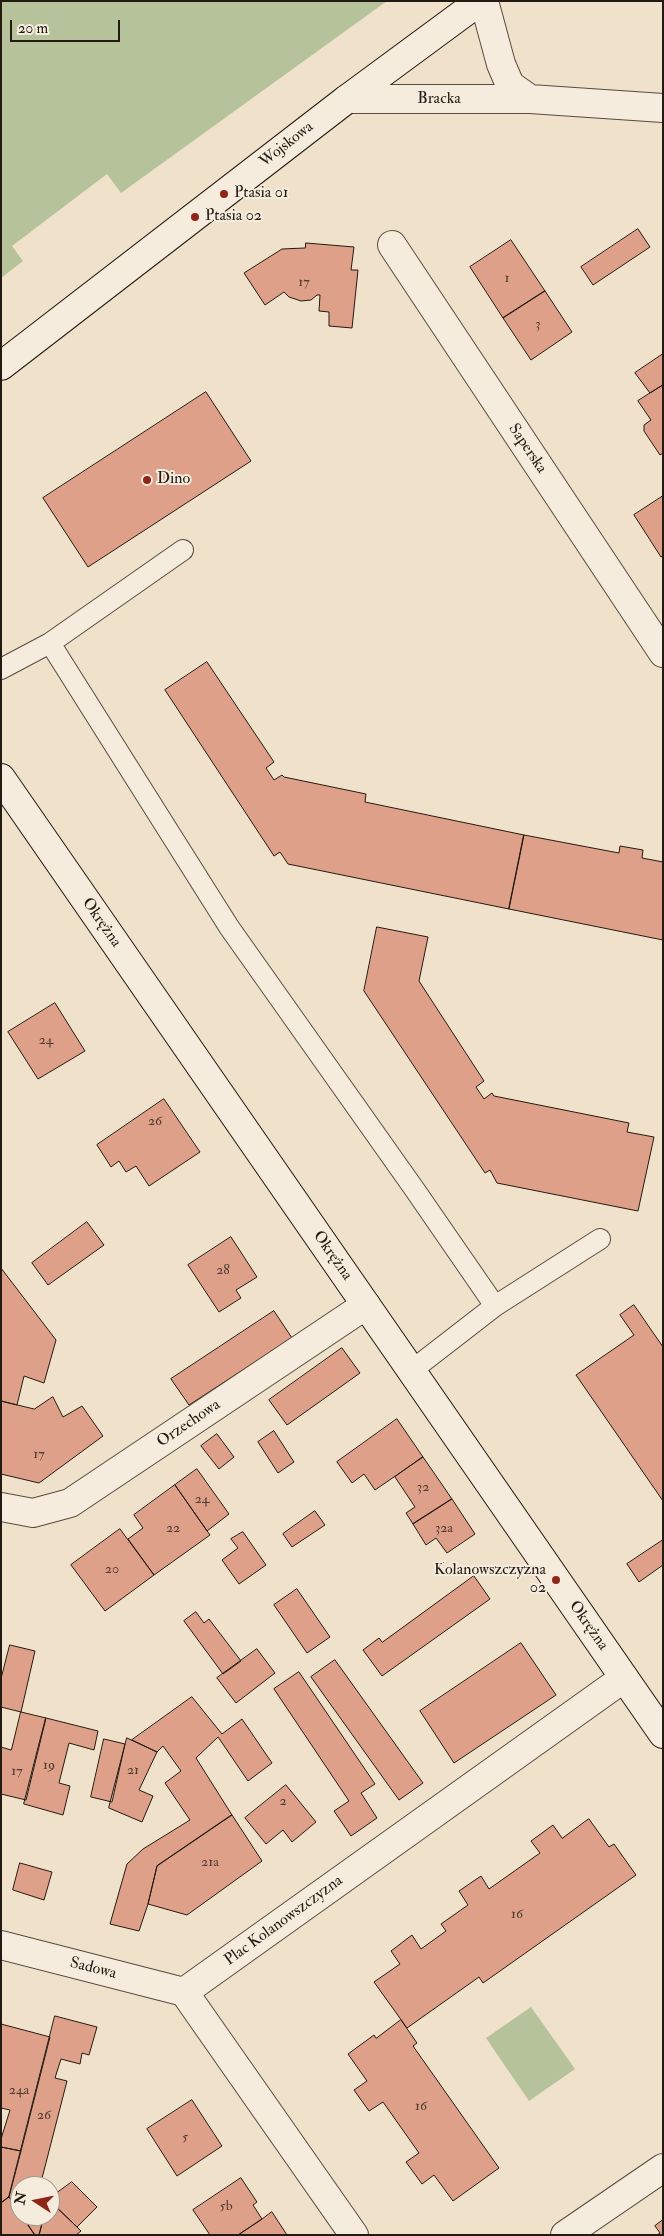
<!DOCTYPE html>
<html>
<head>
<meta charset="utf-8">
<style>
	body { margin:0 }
	#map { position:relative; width:664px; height:2236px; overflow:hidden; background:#f0e1ca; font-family:"IM FELL Double Pica",serif }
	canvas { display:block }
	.frame { position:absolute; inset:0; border:2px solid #231a12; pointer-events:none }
	.north { position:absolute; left:10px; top:2176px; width:50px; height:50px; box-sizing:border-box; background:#f5ecdd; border:1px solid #a1988c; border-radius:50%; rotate:281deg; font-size:14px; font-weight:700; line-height:20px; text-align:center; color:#231a12 }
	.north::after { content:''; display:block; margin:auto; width:18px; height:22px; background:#8f2418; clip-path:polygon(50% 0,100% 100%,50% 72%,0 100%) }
	.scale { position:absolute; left:10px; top:20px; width:110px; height:22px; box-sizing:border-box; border:2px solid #231a12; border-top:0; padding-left:6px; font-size:15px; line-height:18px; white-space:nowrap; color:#231a12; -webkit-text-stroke:4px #f5ecdd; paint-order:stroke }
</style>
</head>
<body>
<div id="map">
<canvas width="664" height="2236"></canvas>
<div class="frame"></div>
<div class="north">N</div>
<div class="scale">20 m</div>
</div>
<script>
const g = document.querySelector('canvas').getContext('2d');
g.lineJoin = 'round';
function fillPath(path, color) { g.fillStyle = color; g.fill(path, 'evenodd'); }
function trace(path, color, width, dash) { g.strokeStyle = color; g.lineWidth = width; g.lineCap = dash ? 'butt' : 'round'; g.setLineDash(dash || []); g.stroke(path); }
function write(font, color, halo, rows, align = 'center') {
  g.font = font + ' "IM FELL Double Pica",serif'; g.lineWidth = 4; g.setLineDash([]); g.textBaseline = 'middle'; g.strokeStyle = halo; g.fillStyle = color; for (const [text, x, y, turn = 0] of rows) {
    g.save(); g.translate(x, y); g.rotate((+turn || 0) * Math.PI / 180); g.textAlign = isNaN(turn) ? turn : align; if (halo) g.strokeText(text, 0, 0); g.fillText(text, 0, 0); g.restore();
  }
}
fillPath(new Path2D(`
	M1 1H387L121 193 107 174 12 246 23 261 1 278Z
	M531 2007 575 2069 529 2101 486 2038Z`), '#b6c39a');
const building = new Path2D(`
	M638 229 650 247 593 285 581 267Z
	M511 240 545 291 503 318 470 267Z
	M306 243 354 247 351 270H358L352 328 329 326V312L319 311 320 295H317L311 300 301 301 289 297 284 292 265 305 244 273 282 249 305 248Z
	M545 291 572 332 531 360 503 318Z
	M663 354V385L650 393 635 373Z
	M663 385V453L660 455 644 431V425L651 420 638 401Z
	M206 392 251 461 88 567 43 498Z
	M663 496V556L661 557 634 515Z
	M207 662 274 762 266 768 274 780 282 775 284 777 366 794 365 802 524 835 509 909 288 864 280 852 274 856 165 690Z
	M524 835 619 853 620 846 643 850 642 858 663 862V940L509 909Z
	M377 927 428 937 419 981 484 1081 476 1087 484 1099 492 1093 494 1096 629 1123 627 1132 654 1137 638 1211 497 1183 490 1170 485 1173 364 991Z
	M55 1003 85 1051 38 1079 8 1032Z
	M164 1099 200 1152 149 1186 136 1166 126 1172 119 1161 111 1167 97 1145Z
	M87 1222 104 1245 48 1285 32 1263Z
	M231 1237 257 1277 236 1290 241 1298 219 1312 188 1265Z
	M1 1268 56 1340 44 1383 24 1376 17 1405 1 1401Z
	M634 1305 663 1347V1501L576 1375 634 1335 620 1315Z
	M274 1311 292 1338 189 1405 171 1379Z
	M342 1348 360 1373 287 1425 269 1400Z
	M53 1397 63 1417 82 1406 103 1436 39 1483 1 1474V1401L34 1409Z
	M397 1419 423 1457 375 1490 364 1474 352 1483 337 1462Z
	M274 1431 294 1462 278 1473 258 1442Z
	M217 1434 234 1457 219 1469 201 1446Z
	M423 1457 452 1499 413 1524 406 1513 415 1507 395 1477Z
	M197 1469 229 1514 207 1531 175 1485Z
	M175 1485 210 1535 154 1575 128 1539 143 1528 134 1515Z
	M452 1499 475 1534 447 1553 436 1538 426 1545 413 1524Z
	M315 1511 325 1525 292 1547 283 1534Z
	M120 1529 154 1575 105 1611 71 1565Z
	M243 1532 266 1565 239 1584 222 1560 238 1548 231 1539Z
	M663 1540V1565L639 1582 627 1564Z
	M474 1576 490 1599 382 1676 363 1650 379 1638 382 1642Z
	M297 1589 330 1637 307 1653 274 1605Z
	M196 1612 204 1623 209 1619 241 1661 223 1674 184 1621Z
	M521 1643 556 1695 454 1763 420 1711Z
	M10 1645 35 1651 21 1712 1 1707V1679Z
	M257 1649 275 1673 236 1703 217 1678Z
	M335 1660 423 1783 399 1800 311 1677Z
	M299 1672 375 1784 361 1793 377 1818 351 1836 334 1811 349 1801 274 1689Z
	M192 1697 222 1734 242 1719 272 1763 248 1781 218 1737 196 1758 232 1815 157 1866 148 1904 139 1931 110 1924 127 1864 143 1849 190 1820 165 1783 181 1771 163 1746 157 1752 132 1740Z
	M21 1712 46 1718 26 1800 1 1794V1747L11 1750Z
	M46 1718 98 1731 94 1750 69 1743 59 1783 70 1786 63 1815 24 1804Z
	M127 1738 157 1752 139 1790 153 1796 142 1822 109 1808Z
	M104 1739 125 1744 112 1802 91 1797Z
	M286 1785 316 1822 292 1842 283 1830 266 1844 245 1818Z
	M232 1815 262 1861 187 1915 148 1904 157 1866Z
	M589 1819 609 1847 614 1844 636 1875 483 1983 479 1977 407 2028 374 1982 400 1964 391 1951 412 1935 421 1949 446 1931 441 1924 468 1905 459 1891 481 1876 489 1889 540 1853 531 1841 553 1825 562 1838Z
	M20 1863 52 1872 44 1900 13 1890Z
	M55 2016 97 2027 89 2055 82 2053 80 2064 61 2059 55 2078 67 2081 40 2186H20V2213L9 2197Z
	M401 2020 417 2043 413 2046 499 2168 453 2201 434 2175 422 2184 406 2162 419 2153 383 2102 369 2111 354 2090 367 2081 348 2054 374 2035 376 2038Z
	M1 2024 50 2037 21 2151 1 2147V2139L10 2110 1 2108Z
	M192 2100 222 2146 177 2176 147 2129Z
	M1 2147 21 2151 9 2197 1 2203Z
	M241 2178 257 2202 253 2205 262 2219 238 2235H210L193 2210Z
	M72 2182 97 2207 77 2227 50 2201V2198Z
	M9 2197 20 2213V2216H22L35 2235H1V2203Z
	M50 2201 77 2227 81 2231 76 2235H39L44 2216H50Z
	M272 2212 287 2235H238L262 2219Z
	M22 2216H44L39 2235H35Z
	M663 2220V2235H657L660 2233 655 2226Z`);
fillPath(building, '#dfa089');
trace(building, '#231a12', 1);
const lane = new Path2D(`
	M50 643 183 550
	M1 669 50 643 229 927 415 1190 495 1306 411 1371
	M495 1306 600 1239`);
const street = new Path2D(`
	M484 1 501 64 510 85 530 99 663 108
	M347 99H530
	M392 245 663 653
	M1 1507 33 1513 70 1503 366 1305
	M1 1945 184 1992
	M184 1992 624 1678
	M184 1992 354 2235
	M565 2235 663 2168`);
const secondary = new Path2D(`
	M1 366 347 99 480 1
	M1 778 663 1734`);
trace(lane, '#564c40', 22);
trace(street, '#564c40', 30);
trace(secondary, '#231a12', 30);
trace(lane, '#f5ecdd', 20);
trace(street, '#f5ecdd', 28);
trace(secondary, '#f5ecdd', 28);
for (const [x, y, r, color] of [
	[224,194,5,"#8f2418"],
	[195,217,5,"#8f2418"],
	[147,480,5,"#8f2418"],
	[556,1580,5,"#8f2418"]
]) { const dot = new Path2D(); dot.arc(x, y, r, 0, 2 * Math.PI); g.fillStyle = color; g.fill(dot); trace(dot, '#f5ecdd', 2); }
write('14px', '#523c30', null, [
	["1",507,279],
	["17",304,283],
	["3",538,325],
	["24",46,1041],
	["26",155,1122],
	["28",223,1271],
	["17",39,1455],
	["32",423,1488],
	["24",202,1500],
	["22",173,1529],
	["32a",444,1529],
	["20",112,1570],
	["19",49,1766],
	["21",133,1771],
	["17",17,1772],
	["2",283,1802],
	["21a",210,1863],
	["16",517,1915],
	["24a",19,2091],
	["16",421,2107],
	["26",44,2116],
	["5",185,2138],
	["5b",226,2207]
]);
write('16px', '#231a12', '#f5ecdd', [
	["Bracka",439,100],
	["Wojskowa",287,145,-38],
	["Saperska",527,449,56],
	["Okrężna",101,923,55],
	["Okrężna",332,1256,55],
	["Orzechowa",189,1424,-34],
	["Okrężna",588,1626,55],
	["Plac Kolanowszczyzna",284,1921,-36],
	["Sadowa",93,1969,14]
]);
write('16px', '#231a12', '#f5ecdd', [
	["Ptasia 01",234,194],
	["Ptasia 02",205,217],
	["Dino",157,480],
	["Kolanowszczyzna",546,1571,"right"],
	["02",546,1589,"right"]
], 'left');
</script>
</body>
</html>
